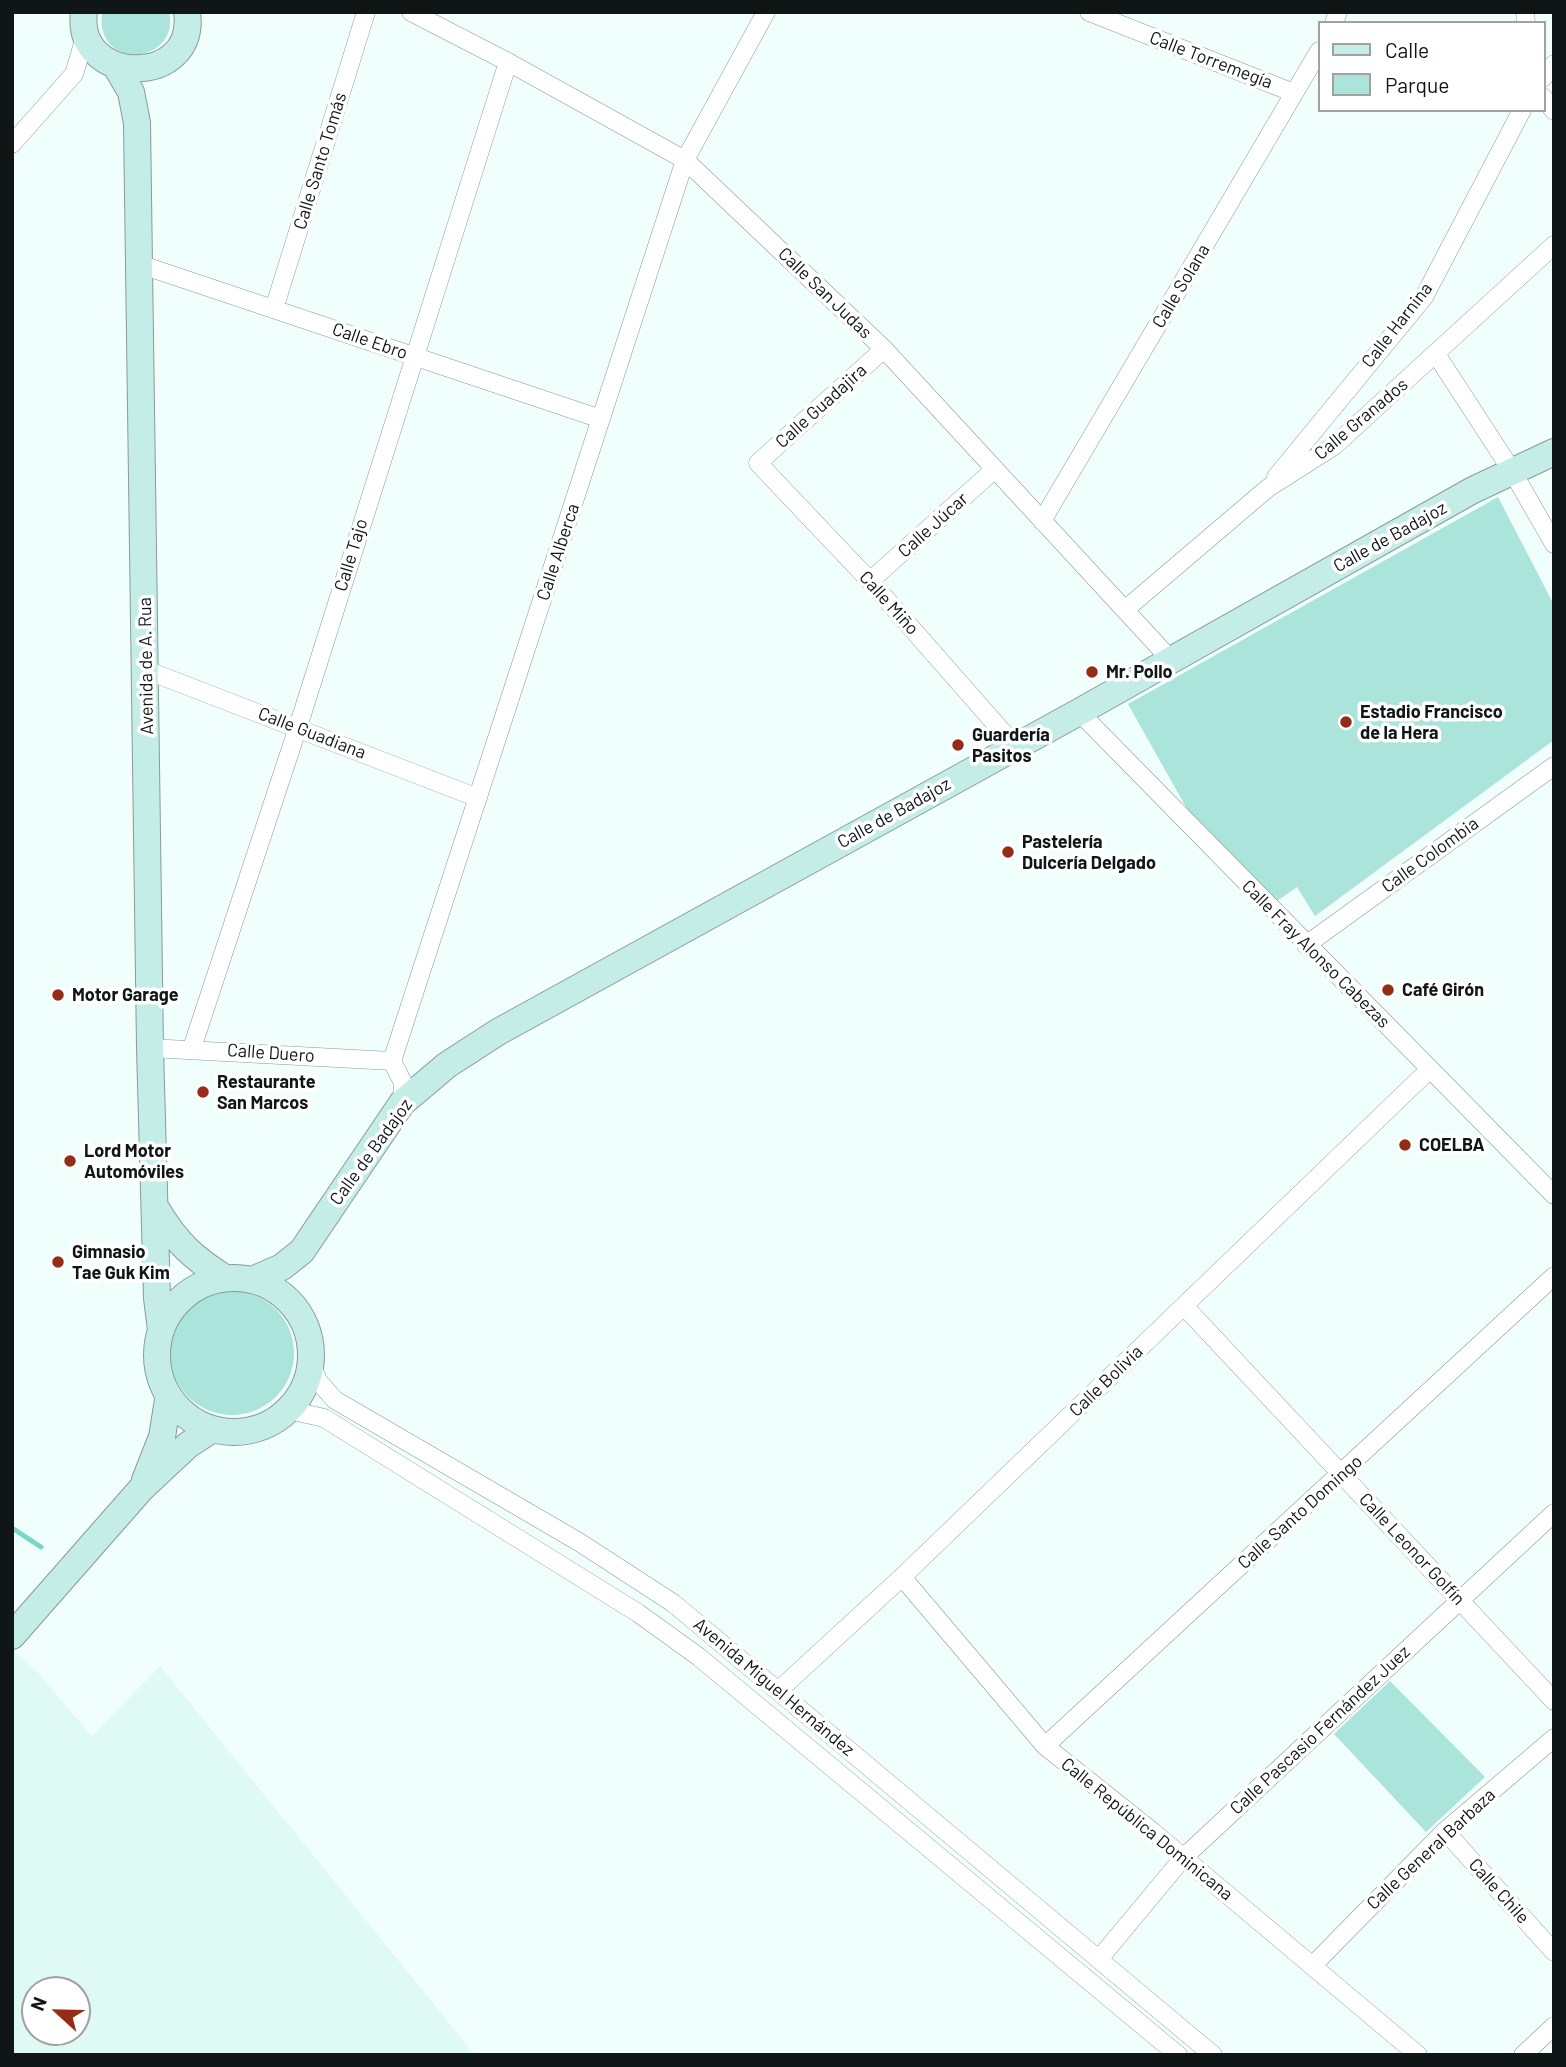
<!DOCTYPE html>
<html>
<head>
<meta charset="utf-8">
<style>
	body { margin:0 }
	#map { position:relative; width:1566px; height:2067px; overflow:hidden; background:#f1fffc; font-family:Barlow,sans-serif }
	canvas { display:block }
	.frame { position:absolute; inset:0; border:14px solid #101615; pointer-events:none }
	.legend { position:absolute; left:1318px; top:21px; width:228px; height:91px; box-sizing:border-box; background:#fff; border:2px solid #9fa2a1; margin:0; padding:9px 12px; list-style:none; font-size:21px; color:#101615 }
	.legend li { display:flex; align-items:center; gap:14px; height:35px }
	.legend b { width:35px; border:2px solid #9fa2a1 }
	.north { position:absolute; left:21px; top:1976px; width:70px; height:70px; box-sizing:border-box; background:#fff; border:2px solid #9fa2a1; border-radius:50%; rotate:292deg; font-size:19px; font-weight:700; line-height:28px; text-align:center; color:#101615 }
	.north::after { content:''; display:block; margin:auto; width:24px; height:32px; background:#952c17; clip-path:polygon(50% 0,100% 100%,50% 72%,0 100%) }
</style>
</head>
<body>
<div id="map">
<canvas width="1566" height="2067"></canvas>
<div class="frame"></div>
<ul class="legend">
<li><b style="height:9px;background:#c4ede8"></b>Calle</li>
<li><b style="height:19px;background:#aae4da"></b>Parque</li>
</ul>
<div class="north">N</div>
</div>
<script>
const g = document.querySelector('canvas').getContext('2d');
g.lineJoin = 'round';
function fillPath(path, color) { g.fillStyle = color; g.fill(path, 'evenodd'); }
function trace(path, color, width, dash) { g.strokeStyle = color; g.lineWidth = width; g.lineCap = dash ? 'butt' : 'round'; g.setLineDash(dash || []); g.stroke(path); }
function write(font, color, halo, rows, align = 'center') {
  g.font = font + ' Barlow,sans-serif'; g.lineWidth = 7; g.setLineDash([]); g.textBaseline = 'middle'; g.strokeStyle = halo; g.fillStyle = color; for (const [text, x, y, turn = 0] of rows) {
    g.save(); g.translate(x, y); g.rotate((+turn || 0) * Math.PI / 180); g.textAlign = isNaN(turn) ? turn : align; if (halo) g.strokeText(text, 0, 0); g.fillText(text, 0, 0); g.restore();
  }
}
fillPath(new Path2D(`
	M12 1650 38 1673 92 1736 160 1666 475 2055H12ZM35 1990H77V2032H35Z`), '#dffaf5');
fillPath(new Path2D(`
	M102 12H169C181 64 94 73 102 12Z
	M1498 497 1554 605V740L1315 916 1297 887 1277 901 1187 809 1128 704Z
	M170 1353a62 62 0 1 1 124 0a62 62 0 1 1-124 0Z
	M1390 1681 1485 1777 1426 1832 1334 1734Z`), '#aae4da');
trace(new Path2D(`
	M12 1528 41 1547`), '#79d7c9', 5);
const street = new Path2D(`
	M411 12 508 62 685 160 884 349 1171 660
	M1089 12 1294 93
	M1525 12 1526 23
	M1334 23 1338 12
	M1543 78 1554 64
	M1543 97 1554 111
	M12 144 74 74 86 34
	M139 264 601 419
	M274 309 366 12
	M884 349 758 463 870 581 1015 746
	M1436 354 1512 471 1554 544
	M1276 477 1424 297 1522 110
	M1042 521 1319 51
	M870 581 995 469
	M1127 608 1268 488 1334 446 1554 245
	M146 670 478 798
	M1079 712 1554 1195
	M1306 945 1554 766
	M150 1048 392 1061
	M192 1048 298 727 508 62
	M402 1103 403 1083 392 1061 685 160 766 12
	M1184 1306 1554 1701
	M311 1362 318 1381 335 1400 579 1542 673 1603 1213 2055
	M289 1410 324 1418 638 1613 699 1657 1178 2055
	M902 1577 1045 1746 1153 1832 1418 2055
	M779 1690 902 1577 1430 1069
	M1045 1746 1554 1276
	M1445 1831 1554 1952
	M1099 1959 1183 1858 1554 1513
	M1313 1965 1445 1831 1554 1738
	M1523 2055 1554 2026`);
const secondary = new Path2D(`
	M84 12C74 86 198 88 187 12
	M117 68 131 92 137 123 150 1048 157 1298 161 1330
	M157 1210C176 1242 193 1258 225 1278
	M157 1355a77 77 0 1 1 154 0a77 77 0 1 1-154 0Z
	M252 1280 282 1267 302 1251 402 1103 447 1065 498 1032 1079 712 1473 490 1554 452
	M145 1480 162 1437 168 1400
	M12 1636 142 1488 188 1445 211 1430`);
trace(street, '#8a9a97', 19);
trace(secondary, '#8a9a97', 28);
trace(street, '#fff', 18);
trace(secondary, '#c4ede8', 26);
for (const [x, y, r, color] of [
	[1092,672,7,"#952c17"],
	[1346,722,7,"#952c17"],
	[958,745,7,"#952c17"],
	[1008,852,7,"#952c17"],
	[1388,990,7,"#952c17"],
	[58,995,7,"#952c17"],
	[203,1092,7,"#952c17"],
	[1405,1145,7,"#952c17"],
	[70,1161,7,"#952c17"],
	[58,1262,7,"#952c17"]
]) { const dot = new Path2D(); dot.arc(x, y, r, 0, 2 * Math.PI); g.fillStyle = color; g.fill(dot); trace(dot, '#fff', 2.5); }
write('18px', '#101615', '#fff', [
	["Calle Torremegía",1211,60,21],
	["Calle Santo Tomás",320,161,-73],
	["Calle Solana",1181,286,-59],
	["Calle San Judas",825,293,44],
	["Calle Harnina",1397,325,-52],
	["Calle Ebro",370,341,19],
	["Calle Guadajira",821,406,-42],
	["Calle Granados",1361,419,-40],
	["Calle Júcar",933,525,-42],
	["Calle de Badajoz",1390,537,-29],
	["Calle Alberca",558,552,-72],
	["Calle Tajo",351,555,-73],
	["Calle Miño",889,603,48],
	["Avenida de A. Rua",146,666,-91],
	["Calle Guadiana",312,733,21],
	["Calle de Badajoz",894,813,-29],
	["Calle Colombia",1430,855,-36],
	["Calle Fray Alonso Cabezas",1316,954,45],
	["Calle Duero",271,1053,4],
	["Calle de Badajoz",371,1152,-54],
	["Calle Bolivia",1106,1381,-44],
	["Calle Santo Domingo",1300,1512,-42],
	["Calle Leonor Golfín",1412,1549,47],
	["Avenida Miguel Hernández",774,1687,40],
	["Calle Pascasio Fernández Juez",1320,1730,-43],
	["Calle República Dominicana",1147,1829,39],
	["Calle General Barbaza",1431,1849,-43],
	["Calle Chile",1499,1891,48]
]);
write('bold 18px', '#101615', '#fff', [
	["Mr. Pollo",1106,672],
	["Estadio Francisco",1360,712],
	["de la Hera",1360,733],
	["Guardería",972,735],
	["Pasitos",972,756],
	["Pastelería",1022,842],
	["Dulcería Delgado",1022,863],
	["Café Girón",1402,990],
	["Motor Garage",72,995],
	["Restaurante",217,1082],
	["San Marcos",217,1103],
	["COELBA",1419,1145],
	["Lord Motor",84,1151],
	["Automóviles",84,1172],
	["Gimnasio",72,1252],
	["Tae Guk Kim",72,1273]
], 'left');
</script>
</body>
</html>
